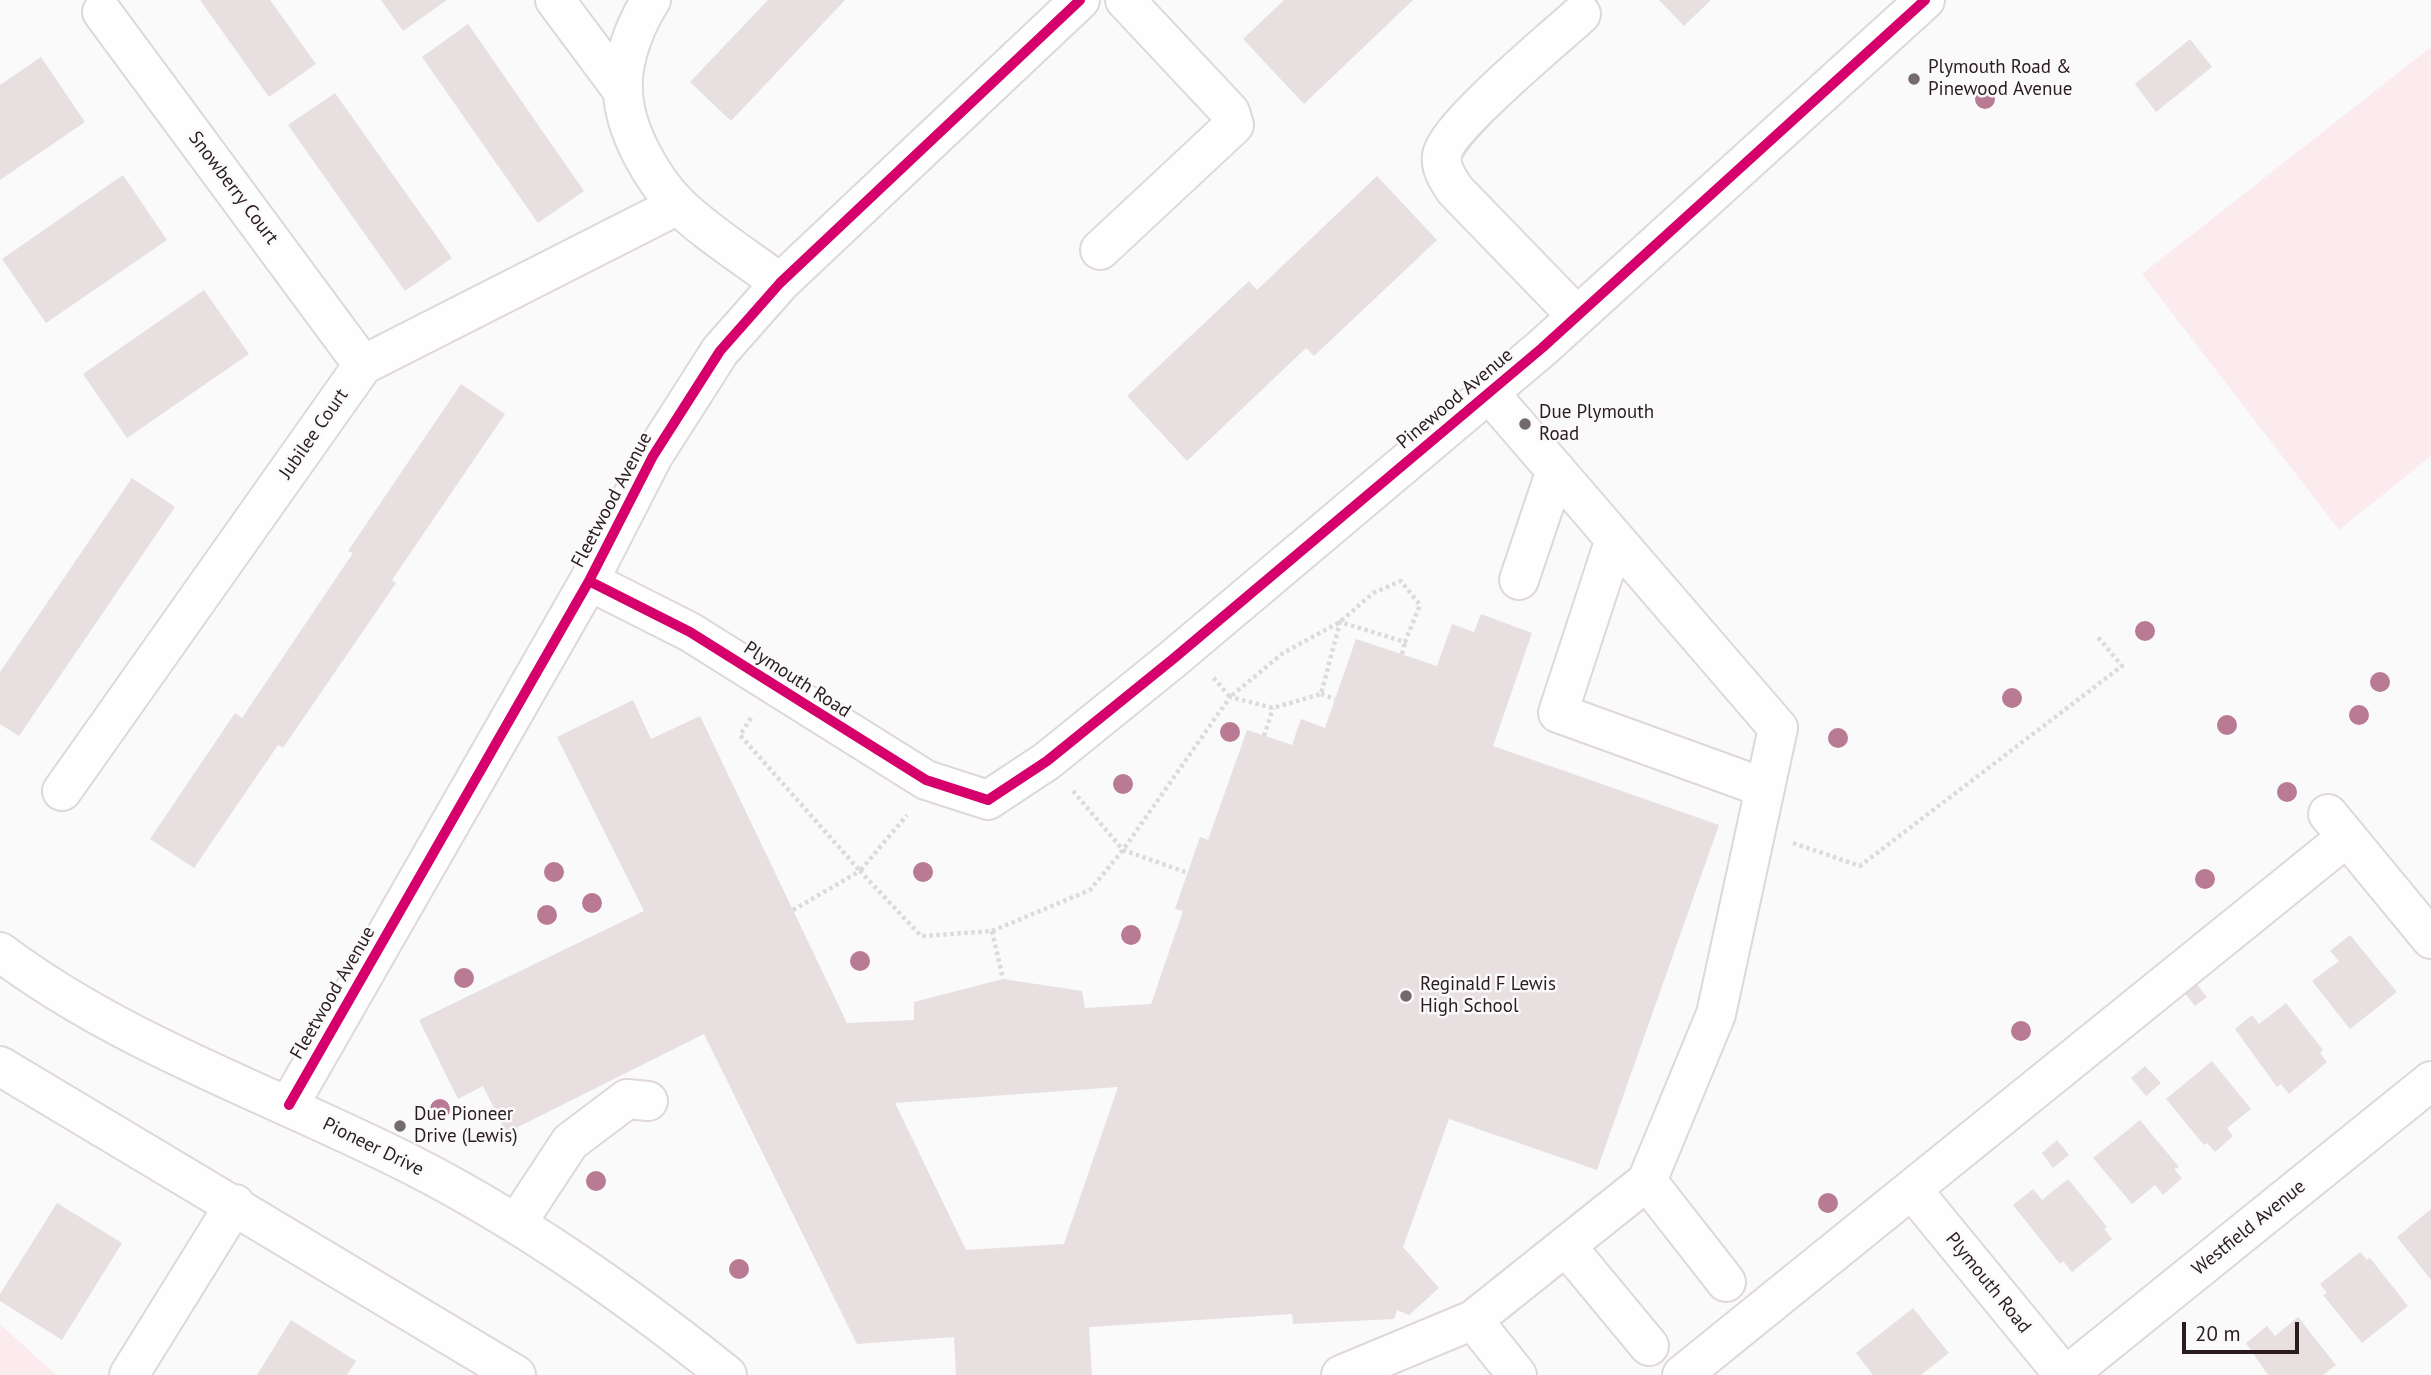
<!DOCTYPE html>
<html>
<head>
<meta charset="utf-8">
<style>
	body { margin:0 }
	#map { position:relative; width:2431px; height:1375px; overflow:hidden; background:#fafafa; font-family:"PT Sans",sans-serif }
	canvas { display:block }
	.scale { position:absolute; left:2182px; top:1322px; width:117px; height:32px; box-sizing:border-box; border:4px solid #2b1c1f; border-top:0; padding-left:9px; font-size:21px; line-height:24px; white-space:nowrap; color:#2b1c1f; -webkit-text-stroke:5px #fafafa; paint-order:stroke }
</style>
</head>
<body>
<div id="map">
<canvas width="2431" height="1375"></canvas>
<div class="scale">20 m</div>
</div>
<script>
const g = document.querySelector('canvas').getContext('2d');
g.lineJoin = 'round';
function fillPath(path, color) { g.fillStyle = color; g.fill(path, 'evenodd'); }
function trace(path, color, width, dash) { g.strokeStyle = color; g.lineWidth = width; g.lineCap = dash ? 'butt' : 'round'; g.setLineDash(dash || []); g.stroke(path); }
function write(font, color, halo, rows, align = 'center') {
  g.font = font + ' "PT Sans",sans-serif'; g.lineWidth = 5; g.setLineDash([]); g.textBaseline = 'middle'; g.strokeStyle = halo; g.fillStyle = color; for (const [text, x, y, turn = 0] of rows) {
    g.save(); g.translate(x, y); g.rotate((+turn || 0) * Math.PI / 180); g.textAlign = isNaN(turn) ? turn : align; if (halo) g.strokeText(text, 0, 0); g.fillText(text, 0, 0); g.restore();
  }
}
fillPath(new Path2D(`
	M2431 47V456L2339 530 2142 274Z
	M0 1324 56 1375H0Z`), '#fcebee');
fillPath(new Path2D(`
	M200 0H270L316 64 269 97Z
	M381 0H447L403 31Z
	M768 0H845L731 121 690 82Z
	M1284 0H1413L1304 104 1243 39Z
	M1659 0H1711L1684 26Z
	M468 24 584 191 538 223 422 57Z
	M2190 39 2212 67 2156 112 2135 84Z
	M41 57 85 122 0 180V85Z
	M335 93 452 258 405 291 288 125Z
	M123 175 167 240 46 323 2 259Z
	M1377 176 1437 240 1314 356 1306 348 1187 461 1127 396 1249 281 1257 290Z
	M204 290 249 354 127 438 83 374Z
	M461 384 505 414 392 580 396 583 283 748 278 745 194 868 150 839 235 713 242 718 353 553 348 551Z
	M132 478 175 507 19 736 0 724V672Z
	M1481 614 1532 633 1493 746 1719 825 1597 1170 1449 1119 1403 1247 1439 1288 1409 1315 1397 1310 1394 1319 1293 1324 1292 1314 1089 1327 1092 1375H956L954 1337 857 1344 704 1034 506 1133 483 1086 458 1099 419 1020 644 911 557 737 633 700 651 739 700 716 847 1023 914 1020V1002L1003 979 1082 991 1085 1008 1151 1004 1183 911 1175 909 1200 837 1208 840 1247 730 1292 745 1301 719 1325 728 1356 639 1437 666 1452 624 1474 632ZM1118 1087 1064 1244 966 1250 895 1103Z
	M2350 935 2397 992 2350 1029 2312 981 2339 961 2330 951Z
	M2195 982 2207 997 2195 1006 2183 991Z
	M2286 1003 2323 1050 2320 1053 2327 1062 2289 1094 2281 1084 2277 1087 2235 1029 2252 1015 2259 1024Z
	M2212 1061 2251 1109 2227 1128 2233 1136 2215 1152 2207 1143 2204 1145 2166 1099Z
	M2145 1066 2161 1083 2146 1096 2131 1078Z
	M2140 1120 2179 1167 2174 1169 2182 1178 2163 1195 2155 1185 2132 1204 2093 1158Z
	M2057 1140 2069 1155 2053 1168 2042 1153Z
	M2068 1179 2107 1227 2104 1229 2112 1239 2072 1272 2063 1261 2060 1264 2013 1205 2033 1189 2042 1200Z
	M57 1203 122 1243 62 1340 0 1301V1294Z
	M2431 1209V1280L2397 1237Z
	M2360 1252 2367 1260 2370 1258 2408 1306 2362 1343 2323 1295 2327 1293 2320 1284Z
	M1913 1308 1949 1353 1921 1375H1873L1856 1353Z
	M2298 1317 2336 1365 2323 1375H2268L2246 1343 2267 1326 2275 1336Z
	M291 1320 356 1361 347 1375H257Z`), '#e7dfe0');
const minor = new Path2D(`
	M555 0 622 90
	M651 0C635 25 621 61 623 91 624 129 651 178 678 205 708 234 747 258 780 283
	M102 12 363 365
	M1100 250 1234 125 1230 112 1125 0
	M1577 316 1455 190C1449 181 1440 168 1442 156 1444 129 1556 37 1581 14
	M1615 539 1558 713 1765 788
	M1519 580 1556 470
	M589 581 690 632 926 780 988 800 1047 761 1173 659 1542 348 1925 0
	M62 791 363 365 678 205
	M2328 814 2431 939
	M0 952C124 1045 272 1094 410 1164 524 1222 627 1295 727 1375
	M0 1066 516 1375
	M289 1105 589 581 653 456 720 351 780 283 1080 0
	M1647 1181 1726 1282
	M1913 1191 2064 1375
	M516 1224 570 1142 627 1099 648 1101
	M1566 1246 1649 1346
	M1473 1320 1517 1375
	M129 1375 235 1204
	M1341 1375 1473 1320 1647 1181 1716 1014 1778 728 1489 393
	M1682 1375 2347 837
	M2067 1375 2431 1081`);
trace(minor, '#dfd7d9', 42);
trace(new Path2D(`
	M1402 654 1405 642
	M1321 694 1335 699
	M751 718 740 735 860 871 907 815
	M1264 736 1273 708
	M1073 791 1123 850 1188 873
	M1793 843 1860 866 2122 666 2097 636
	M793 910 860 871 921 936 992 931 1090 890 1123 850 1230 697 1273 708 1321 694 1340 622 1405 642 1420 605 1401 581 1373 593 1340 622 1283 653 1230 697 1212 676
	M992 931 1003 979`), '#dbdbdb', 4.5, [3.5, 3.5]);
trace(minor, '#fefefe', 38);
trace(new Path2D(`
	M589 581 690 632 926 780 988 800 1047 761 1173 659 1542 348 1925 0
	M289 1105 589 581 653 456 720 351 780 283 1080 0`), '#d6006c', 10);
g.fillStyle = '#b97a93';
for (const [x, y] of [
	[1985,99],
	[2145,631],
	[2380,682],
	[2012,698],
	[2359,715],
	[2227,725],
	[1230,732],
	[1838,738],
	[1123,784],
	[2287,792],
	[554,872],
	[923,872],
	[2205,879],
	[592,903],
	[547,915],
	[1131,935],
	[860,961],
	[464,978],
	[2021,1031],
	[440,1109],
	[596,1181],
	[1828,1203],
	[739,1269]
]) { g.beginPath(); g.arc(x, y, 10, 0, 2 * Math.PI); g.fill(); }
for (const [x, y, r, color] of [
	[1914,79,7,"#736a6c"],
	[1525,424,7,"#736a6c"],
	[1406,996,7,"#736a6c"],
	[400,1126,7,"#736a6c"]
]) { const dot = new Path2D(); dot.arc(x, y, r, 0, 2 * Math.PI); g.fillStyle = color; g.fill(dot); trace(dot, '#fafafa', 2.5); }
write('19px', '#2b1c1f', '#fafafa', [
	["Plymouth Road &",1928,68],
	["Pinewood Avenue",1928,90],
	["Due Plymouth",1539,413],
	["Road",1539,435],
	["Reginald F Lewis",1420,985],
	["High School",1420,1007],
	["Due Pioneer",414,1115],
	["Drive (Lewis)",414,1137]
], 'left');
write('19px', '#2b1c1f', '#fafafa', [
	["Snowberry Court",233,188,53],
	["Pinewood Avenue",1455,399,-40],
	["Jubilee Court",314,434,-55],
	["Fleetwood Avenue",612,500,-62],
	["Plymouth Road",797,680,33],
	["Fleetwood Avenue",333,993,-60],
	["Pioneer Drive",373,1147,26],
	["Westfield Avenue",2249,1228,-39],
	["Plymouth Road",1988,1283,51]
]);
</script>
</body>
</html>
